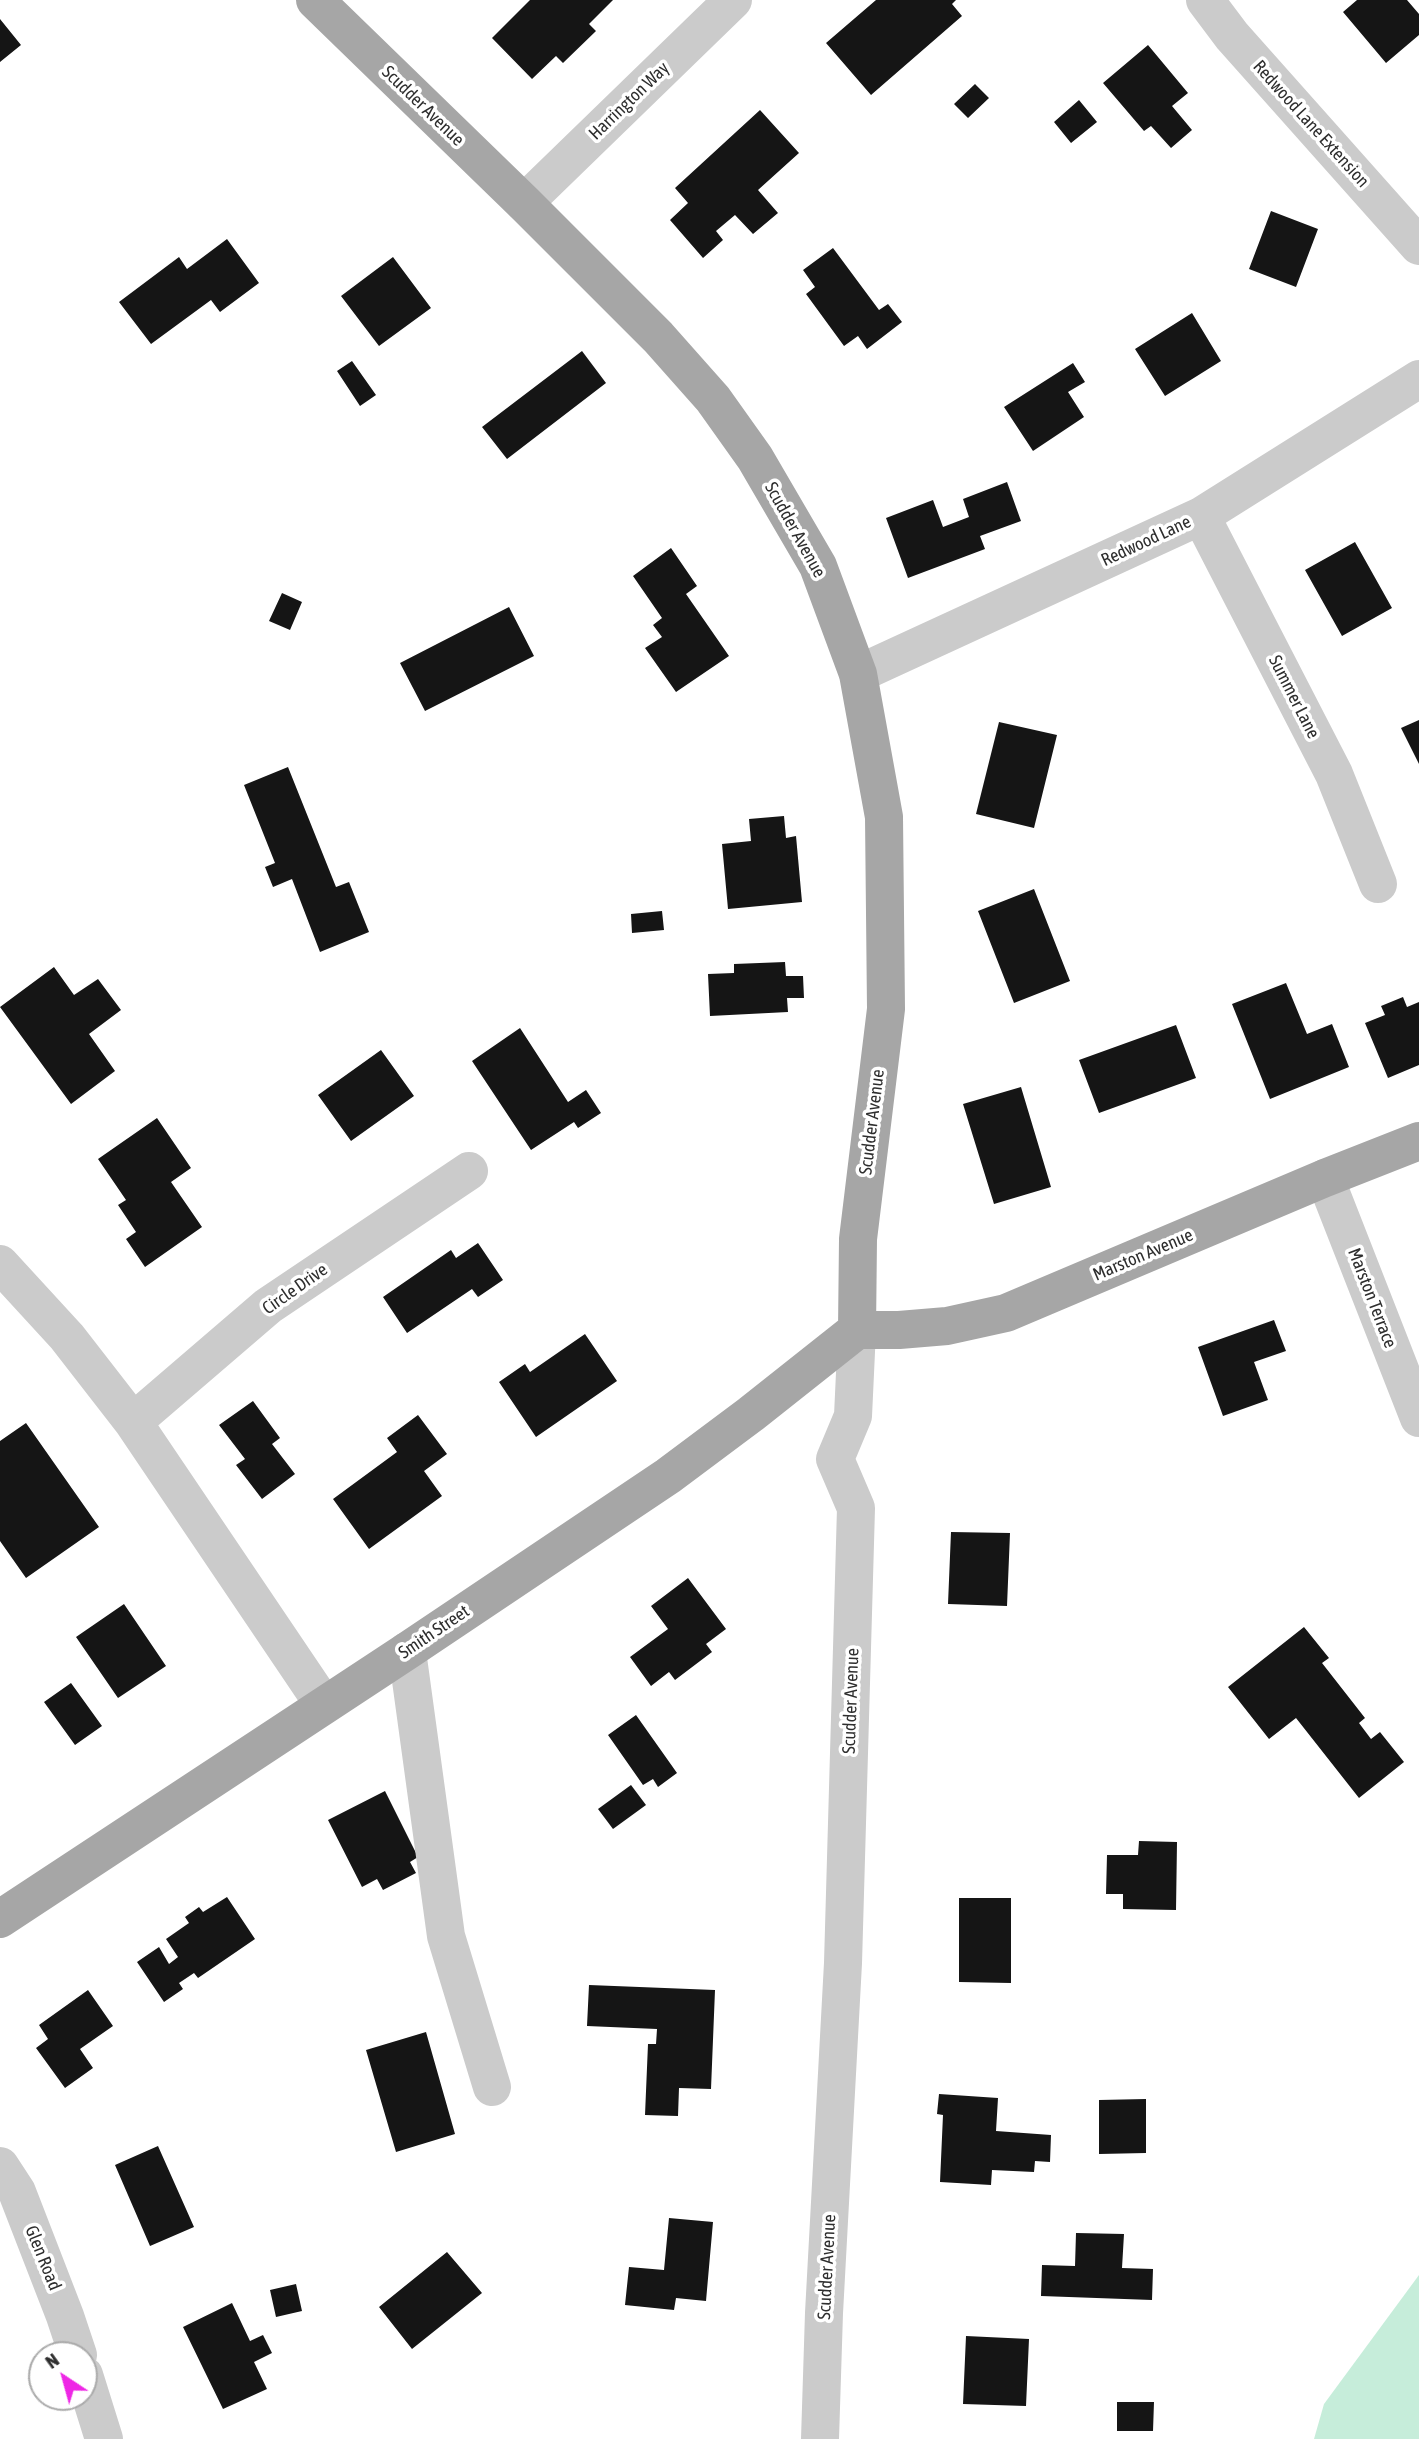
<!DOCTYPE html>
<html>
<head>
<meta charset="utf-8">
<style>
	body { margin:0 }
	#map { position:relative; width:1419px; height:2439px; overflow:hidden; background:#fff; font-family:"Asap Condensed",sans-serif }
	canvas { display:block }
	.north { position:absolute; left:28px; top:2341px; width:70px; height:70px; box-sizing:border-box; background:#fff; border:2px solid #ababab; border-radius:50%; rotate:324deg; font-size:19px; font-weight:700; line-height:28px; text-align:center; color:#2e2e2e }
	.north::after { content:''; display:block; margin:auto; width:24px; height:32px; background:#ee27e5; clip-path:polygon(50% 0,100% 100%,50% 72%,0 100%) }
</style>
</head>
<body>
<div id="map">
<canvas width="1419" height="2439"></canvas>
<div class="north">N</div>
</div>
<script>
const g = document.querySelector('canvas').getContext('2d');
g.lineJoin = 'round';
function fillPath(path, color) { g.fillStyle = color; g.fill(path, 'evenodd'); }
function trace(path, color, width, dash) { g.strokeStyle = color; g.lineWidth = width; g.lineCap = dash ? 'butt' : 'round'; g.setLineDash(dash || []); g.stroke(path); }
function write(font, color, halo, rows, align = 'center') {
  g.font = font + ' "Asap Condensed",sans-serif'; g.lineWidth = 7; g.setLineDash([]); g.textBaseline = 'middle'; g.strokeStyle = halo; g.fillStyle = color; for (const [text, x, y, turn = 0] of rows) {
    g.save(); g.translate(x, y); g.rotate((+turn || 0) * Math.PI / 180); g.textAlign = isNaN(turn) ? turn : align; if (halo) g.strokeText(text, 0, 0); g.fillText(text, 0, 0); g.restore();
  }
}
fillPath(new Path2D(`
	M1419 2275V2439H1314L1324 2404Z`), '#c6edda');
fillPath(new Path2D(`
	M530 0H613L589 24 596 31 563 63 556 56 532 79 492 38Z
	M876 0H956L952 4 962 16 871 95 826 43Z
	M1357 0H1407L1419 14V35L1386 63 1343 12Z
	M0 19 21 45 0 62Z
	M1148 45 1188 93 1172 106 1192 130 1171 148 1151 126 1144 131 1103 83Z
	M975 84 989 98 968 118 954 104Z
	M1079 100 1097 122 1071 143 1054 122Z
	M760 110 799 153 758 190 778 213 753 234 735 215 716 231 723 240 703 258 670 220 688 203 675 188Z
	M1271 211 1318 229 1296 287 1249 269Z
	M227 239 259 283 220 312 211 300 151 344 119 302 179 257 187 269Z
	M833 248 879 310 888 304 902 322 867 349 858 336 844 346 806 294 815 287 803 270Z
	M393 257 431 308 379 346 341 296Z
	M1192 313 1221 361 1165 396 1135 349Z
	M582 351 606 383 507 459 482 427Z
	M352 361 376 395 360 406 337 371Z
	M1073 363 1085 382 1068 392 1084 417 1033 451 1004 407Z
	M1007 482 1021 521 980 536 985 549 908 578 886 518 933 500 943 527 969 517 963 499Z
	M1355 542 1392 608 1342 636 1305 570Z
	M671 548 697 586 686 594 729 656 676 692 645 648 662 637 653 625 662 618 633 576Z
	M282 593 302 602 290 630 269 621Z
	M509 607 534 656 425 711 400 663Z
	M1419 720V764L1401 728Z
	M999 722 1057 735 1034 828 976 814Z
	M288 767 336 887 349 882 369 932 320 952 292 879 273 887 265 867 275 863 244 785Z
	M784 816 786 838 796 836 802 902 728 909 722 844 751 841 749 819Z
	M1034 889 1070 981 1014 1003 978 911Z
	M662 911 664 930 632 933 631 914Z
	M785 962 786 976H803L804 998H787L788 1012 710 1016 708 974 734 973V964Z
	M54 967 74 995 98 979 121 1010 89 1034 115 1071 71 1104 0 1007Z
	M1286 983 1307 1034 1332 1024 1349 1067 1270 1099 1232 1004Z
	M1403 997 1407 1007 1419 1002V1065L1388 1078 1365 1023 1385 1015 1381 1006Z
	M1176 1025 1196 1078 1099 1113 1079 1060Z
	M520 1028 568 1102 586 1090 601 1113 578 1128 574 1122 531 1150 472 1061Z
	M381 1050 414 1096 351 1141 318 1095Z
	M1021 1087 1051 1187 994 1204 963 1104Z
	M157 1118 191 1168 171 1182 202 1227 145 1267 126 1239 136 1232 118 1205 126 1200 98 1159Z
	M478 1243 503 1280 478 1297 472 1289 407 1333 383 1297 451 1250 456 1258Z
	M1274 1320 1286 1351 1254 1362 1268 1400 1223 1416 1198 1347Z
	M585 1334 617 1381 536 1437 499 1382 525 1364 530 1372Z
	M253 1401 280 1438 272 1444 295 1474 262 1499 236 1465 245 1459 219 1425Z
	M418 1415 447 1454 424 1471 442 1496 369 1549 333 1499 397 1452 387 1438Z
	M26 1423 99 1527 26 1578 0 1541V1441Z
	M951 1532 1010 1533 1007 1606 948 1604Z
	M688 1578 726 1629 706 1644 712 1652 675 1680 669 1672 651 1686 630 1657 668 1629 651 1606Z
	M124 1604 166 1666 118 1698 76 1637Z
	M1304 1627 1329 1658 1322 1663 1365 1718 1359 1723 1371 1739 1380 1732 1404 1762 1359 1798 1296 1718 1269 1739 1228 1687Z
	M71 1683 102 1726 75 1745 44 1702Z
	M636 1715 677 1773 658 1787 653 1779 643 1785 608 1735Z
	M631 1785 646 1805 613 1829 598 1809Z
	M385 1791 418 1857 410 1862 416 1873 383 1890 377 1879 362 1887 328 1820Z
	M1139 1841 1177 1842 1176 1910 1123 1909V1894H1106L1107 1855H1138Z
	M227 1897 255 1939 198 1978 194 1973 179 1983 183 1989 164 2002 137 1962 159 1947 169 1964 178 1957 166 1939 189 1923 185 1917 199 1907 203 1912Z
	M959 1898H1011V1983L959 1982Z
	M589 1985 715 1990 711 2089 679 2088 678 2116 645 2115 648 2044H656L657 2029 587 2026Z
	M88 1990 113 2026 80 2049 93 2068 65 2088 36 2048 48 2039 39 2025Z
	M426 2032 455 2134 396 2152 366 2050Z
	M939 2094 998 2098 996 2131 1051 2135 1050 2162 1035 2161 1034 2172 992 2170 991 2185 940 2182 943 2115 937 2114Z
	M1146 2099V2153L1099 2154V2100Z
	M158 2146 194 2227 150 2246 115 2165Z
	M669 2218 713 2222 706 2301 676 2298 674 2310 625 2305 629 2267 664 2270Z
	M1076 2233 1124 2234 1122 2268 1153 2269 1152 2300 1041 2296 1042 2265 1075 2266Z
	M447 2252 482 2293 412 2349 379 2307Z
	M296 2284 302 2311 276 2317 270 2290Z
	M232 2303 250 2341 263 2335 272 2353 254 2362 267 2389 223 2409 183 2327Z
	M966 2336 1029 2339 1026 2406 963 2404Z
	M1117 2402H1154L1153 2431H1117Z`), '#151515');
trace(new Path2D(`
	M1205 0 1232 36 1419 246
	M524 203 733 0
	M1201 516 1334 774 1378 884
	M858 674 1201 516 1419 379
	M1325 1178 1419 1418
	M0 1264 67 1337 133 1422 324 1705
	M133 1422 268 1306 469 1171
	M407 1651 446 1936 492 2087
	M0 2166 17 2192 65 2316 78 2355
	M84 2375 104 2439
	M820 2439 824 2313 843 1963 856 1508 835 1459 853 1416 857 1330`), '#cbcbcb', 38);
trace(new Path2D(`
	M315 0 524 203 658 337 713 399 755 458 818 566 858 674 884 817 886 1009 858 1239 857 1330
	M857 1330H899L947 1326 1006 1313 1325 1178 1419 1141
	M0 1919 407 1651 668 1476 751 1414 857 1330`), '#a6a6a6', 38);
write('18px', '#2e2e2e', '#fff', [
	["Harrington Way",629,101,-44],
	["Scudder Avenue",423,106,44],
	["Redwood Lane Extension",1311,124,48],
	["Scudder Avenue",795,530,61],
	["Redwood Lane",1146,541,-25],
	["Summer Lane",1294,697,63],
	["Scudder Avenue",872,1122,-83],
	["Marston Avenue",1143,1255,-23],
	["Circle Drive",295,1289,-35],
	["Marston Terrace",1372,1298,69],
	["Smith Street",434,1632,-34],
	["Scudder Avenue",851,1701,-88],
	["Glen Road",43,2258,68],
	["Scudder Avenue",827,2267,-87]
]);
</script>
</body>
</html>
